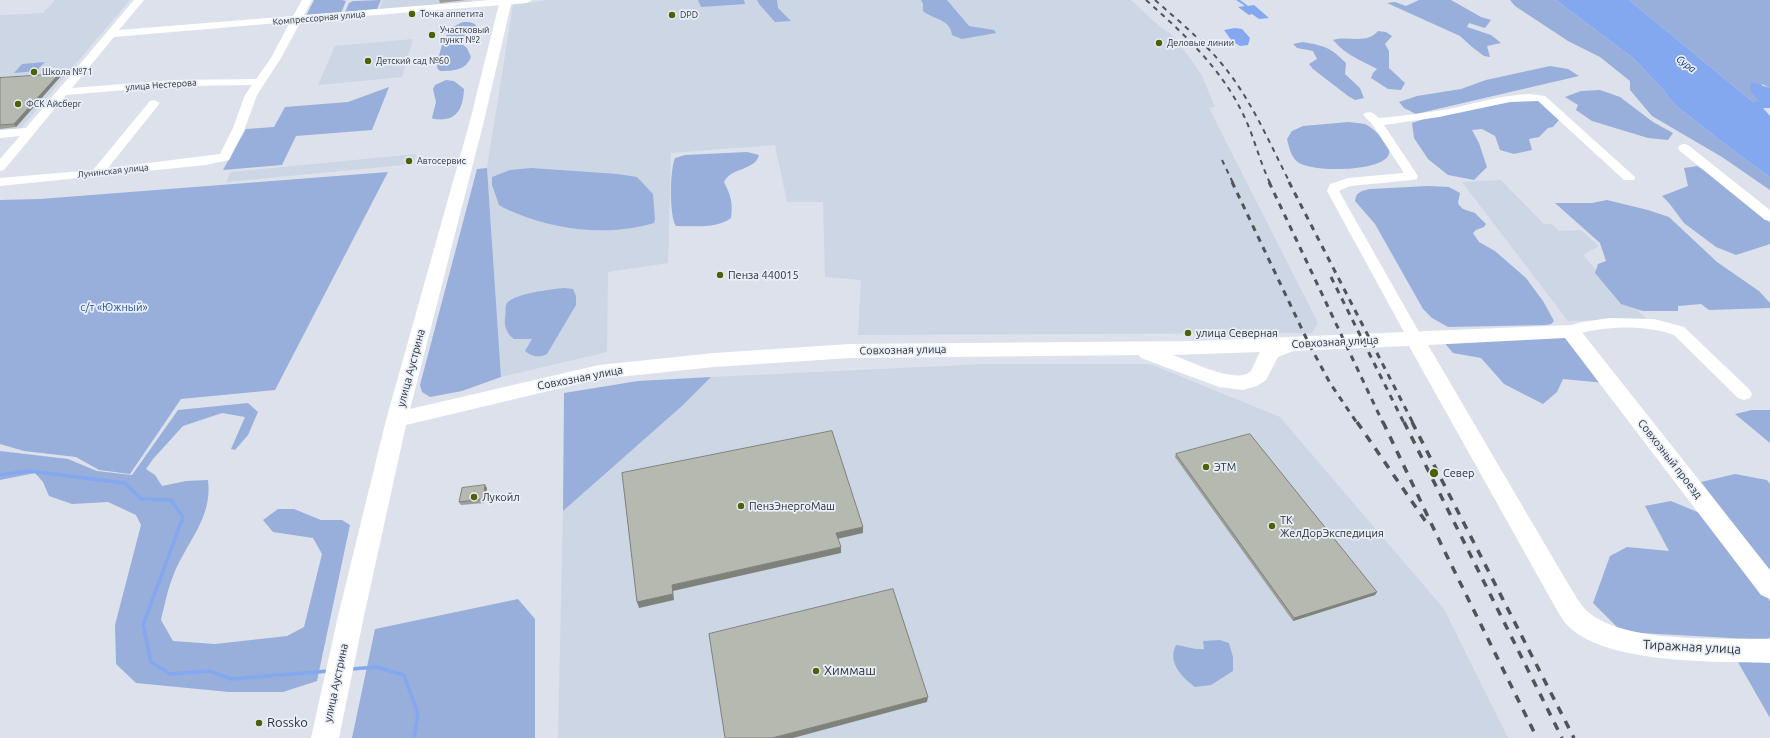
<!DOCTYPE html>
<html>
<head>
<meta charset="utf-8">
<style>
	body { margin:0 }
	canvas { display:block; background:#dce1eb }
</style>
</head>
<body>
<canvas width="1770" height="738"></canvas>
<script>
const g = document.querySelector('canvas').getContext('2d');
g.lineJoin = 'round';
function fillPath(path, color) { g.fillStyle = color; g.fill(path, 'evenodd'); }
function trace(path, color, width, dash) { g.strokeStyle = color; g.lineWidth = width; g.lineCap = dash ? 'butt' : 'round'; g.setLineDash(dash || []); g.stroke(path); }
function write(font, color, halo, rows, align = 'center') {
  g.font = font + ' Ubuntu,sans-serif'; g.lineWidth = 3.5; g.setLineDash([]); g.textBaseline = 'middle'; g.strokeStyle = halo; g.fillStyle = color; for (const [text, x, y, turn = 0] of rows) {
    g.save(); g.translate(x, y); g.rotate((+turn || 0) * Math.PI / 180); g.textAlign = isNaN(turn) ? turn : align; if (halo) g.strokeText(text, 0, 0); g.fillText(text, 0, 0); g.restore();
  }
}
fillPath(new Path2D(`
	M55 0H130L20 129 0 130V15L43 13Z
	M383 0H472L471 3 379 10Z
	M548 0H1131L1159 26 1171 34 1190 58 1202 76 1215 107 1209 108 1318 323 1312 333 858 335 861 280 825 277 823 202H787L775 145 671 153 668 263 608 272 607 352 501 377 487 168 513 5Z
	M413 39 402 77 318 85 335 46Z
	M416 154 414 164 226 182 231 172Z
	M1501 180 1544 224H1552L1559 231 1581 230 1599 246 1583 255 1602 277 1647 319 1568 321 1462 182Z
	M985 364H1150L1280 417 1444 609 1508 738H558L563 511 682 406 711 377Z`), '#cdd6e5');
fillPath(new Path2D(`
	M314 0H342L346 1 341 13 306 16Z
	M381 0 377 9 345 12 349 3 353 1Z
	M698 0H744L745 4 701 7Z
	M757 0H777L778 8 791 21 775 22 759 4Z
	M921 0H947L969 26 994 30 996 33 962 39 952 35C951 19 932 19 923 11V4Z
	M1419 0H1451L1481 17 1491 20 1485 28 1469 23 1467 27 1491 35 1501 43 1487 46 1490 57 1484 56 1472 47 1460 36 1387 3 1395 2 1406 6Z
	M1510 0H1556L1633 58 1660 86 1675 105 1734 151 1770 177V190L1722 157 1652 116 1630 90V81L1600 57 1568 41 1515 6Z
	M1629 0H1770V88L1762 84 1760 102H1753Z
	M463 22C469 22 476 22 478 29 472 35 464 36 462 44L467 48 471 57C466 70 454 71 440 71L437 68C440 50 443 29 463 22Z
	M1378 31 1386 32 1392 36 1385 44 1389 51V68L1405 83 1401 90 1388 89 1371 78 1373 73 1377 69C1359 59 1347 56 1333 40 1348 35 1366 45 1378 31Z
	M1303 42C1325 46 1330 47 1346 63L1345 74 1360 88 1364 98 1355 100 1348 96 1313 69 1309 64 1317 59 1313 51 1297 48 1293 44Z
	M45 62 36 71 14 73 22 64Z
	M1550 66 1568 69 1579 76 1416 114 1404 108 1399 102 1417 96 1461 89 1486 80Z
	M446 80 454 81 464 89C463 109 457 122 434 119L432 118 436 102 433 89 435 85Z
	M389 87 372 130 296 136 282 165 223 170 246 129 274 127 285 107 348 102Z
	M1600 90 1620 97 1653 122 1673 133 1668 140 1648 138 1592 121 1576 110 1578 105 1565 97 1581 91Z
	M1534 99 1546 104 1559 120 1553 127 1548 128 1539 137 1529 139 1532 150 1514 154 1500 150 1495 136 1482 129 1472 130 1479 143 1487 167 1474 180 1448 175 1428 159 1414 138 1412 123 1421 120 1485 105Z
	M1349 122C1354 123 1360 123 1365 124 1373 128 1395 146 1388 156 1378 172 1314 172 1299 163 1291 158 1289 147 1287 139L1292 131 1303 126Z
	M747 152 759 155C755 171 731 167 724 182 731 196 733 202 731 218 716 229 695 226 676 226 669 216 670 168 675 158L685 155Z
	M1697 166C1723 181 1750 200 1770 223V244L1736 255 1716 247 1684 223 1669 203 1662 196 1688 186 1684 168Z
	M487 168 501 377 462 391 430 397 422 392 420 385 477 169Z
	M531 168 618 174 637 177 653 194 655 219 654 223C610 236 561 231 518 214 512 211 505 209 499 205L492 185V177L510 170Z
	M388 172 275 390 181 399 130 474 99 470 76 457 24 451 0 444V200L40 199Z
	M1428 186 1449 187 1460 193 1458 203 1459 205 1463 209 1475 213 1486 224 1484 227 1476 230 1473 233 1479 242 1495 251 1526 278 1543 301 1554 321 1551 324 1545 325 1448 327 1432 318 1423 309 1375 224 1355 201C1356 192 1361 191 1370 189Z
	M1607 200 1648 210 1669 217 1717 262 1759 291 1770 303V308L1709 310 1701 304 1678 306V311H1643L1621 304 1595 273 1598 264 1606 261 1600 243 1555 203H1592Z
	M564 288 573 289 576 296V305L547 354C539 358 532 357 525 351L532 339H514C507 334 504 327 505 318 506 314 505 309 506 305 509 294 553 289 564 288Z
	M1560 335 1580 347 1605 383 1563 379 1557 392 1543 404 1504 384 1481 358 1453 353 1442 340Z
	M711 377 682 406 563 511 564 393 638 381Z
	M248 403 258 412 248 435 235 450 231 449 245 417 222 413 183 426 153 459 146 469 155 475 162 486 186 481 208 480C213 520 184 544 172 579 167 592 164 607 161 620L173 641 215 644 287 636 304 627 322 554 313 538 273 532 263 520 278 509H294L321 520H342L350 525 317 681 283 692H229L136 683 116 664 115 625 141 525 136 515 108 502 72 504 49 496 43 482 35 473 0 480V451L68 459 97 471 132 475 178 410Z
	M1752 410H1770V443L1735 414Z
	M1735 474 1767 480 1770 484V571L1701 482Z
	M1671 501 1712 518 1770 601V637L1767 640 1622 632 1593 603 1610 556 1627 547 1669 551 1645 506Z
	M518 599 535 619V738H352L375 629Z
	M1220 640 1229 643 1233 657V671L1211 685 1195 687C1182 677 1167 663 1176 645 1186 646 1194 650 1204 649L1203 641Z
	M1735 657 1770 658V718Z`), '#98afdb');
fillPath(new Path2D(`
	M1236 0H1240L1248 6 1254 5 1269 18 1259 19 1252 14 1249 15 1238 7 1245 6Z
	M1556 0H1629L1753 102 1760 101 1750 91 1751 82 1770 88V108H1763L1770 116V177L1734 151 1675 105 1660 86 1633 58Z
	M1235 28 1242 29 1250 38 1248 45 1240 46 1232 41 1224 30Z`), '#83a8ef');
trace(new Path2D(`
	M0 475 29 471 125 483 141 499 171 500 183 517 143 625 151 662 170 674 209 671 231 679 329 671
	M351 669 377 667 404 675 418 714 414 738`), '#83a8ef', 3.5);
fillPath(new Path2D(`
	M134 0H144L119 30 293 16 302 0H312L304 15 491 0H532L527 3 301 21 281 58 257 95 245 128 229 160 206 165 0 186V178L93 170 150 101 154 100 160 103 108 168 220 154 233 128 245 95 252 85 174 86 66 95 4 170 0 171V159L20 136 0 138V130L26 128ZM290 22 271 58 256 79 174 80 72 88 114 37Z
	M1530 94 1545 96 1635 177 1634 180H1624L1538 101 1510 102 1439 117 1384 125 1418 176 1417 179 1412 180 1350 186 1339 191 1423 339 1420 343 1415 344 1410 343 1327 191 1330 184 1348 178 1404 173 1372 124 1363 115 1365 113C1372 111 1374 114 1379 118 1402 116 1426 113 1449 109 1476 103 1502 95 1530 94Z
	M1684 144 1688 145 1770 210V221L1765 220 1680 151 1678 148 1680 145Z
	M1610 318 1654 319 1684 327 1750 390 1752 394 1750 398 1744 400 1738 398 1674 335C1649 326 1621 326 1595 330 1585 331 1574 337 1565 335L1562 331 1565 327 1582 322Z`), '#fff');
fillPath(new Path2D(`
	M500 0H512L484 121 410 409 599 365 714 353 850 344 1194 341 1570 325 1577 326 1770 570V599L1761 595 1565 338 1428 345 1567 582C1573 591 1579 604 1588 612 1626 644 1721 638 1770 639V663C1715 661 1611 665 1569 627 1561 619 1555 606 1549 596L1409 346 1293 351 1278 357 1266 380 1257 386 1243 390 1219 387 1141 358 1139 355 850 358 714 367 599 379 406 425 364 616 339 738H311L338 616 386 420 470 121ZM1260 352C1256 358 1254 367 1250 372 1236 384 1189 361 1173 355Z`), '#fff');
trace(new Path2D(`
	M1146 0C1184 34 1221 68 1243 114 1254 136 1259 160 1270 183
	M1155 0C1181 23 1208 45 1229 73 1254 106 1271 146 1290 183
	M1222 160 1233 183`), '#505358', 2, [5, 5]);
trace(new Path2D(`
	M1232 182 1309 344 1330 383 1357 423
	M1269 182 1383 423
	M1289 182 1413 423
	M1331 277 1404 423`), '#505358', 3, [6, 6]);
trace(new Path2D(`
	M1357 422 1426 522
	M1383 422 1441 544 1537 738
	M1404 422 1562 738
	M1412 422 1574 738`), '#505358', 3.5, [8, 8]);
fillPath(new Path2D(`
	M439 0H466L440 3Z
	M61 76 16 127 0 129V78Z
	M1176 454 1375 595 1293 621 1175 457Z
	M487 488 484 503 461 505 459 502Z`), '#9d9f97');
fillPath(new Path2D(`
	M59 74 61 76 16 127 14 124Z
	M485 485 487 488 484 503 483 499Z
	M863 527V533L837 539 836 533Z
	M841 547V553L673 591 674 600 639 608 637 602 672 585Z
	M1377 592 1375 595 1293 621 1294 618Z
	M928 697 927 702 793 738H772Z`), '#7f827b');
const building = new Path2D(`
	M59 74 14 124 0 125V78Z
	M832 431 863 527 836 533 841 547 672 585 673 594 637 602 622 473Z
	M1250 434 1377 592 1294 618 1176 454Z
	M485 485 483 499 459 502 462 488Z
	M893 589 928 697 772 738H725L709 634Z`);
fillPath(building, '#b6b9b0');
trace(building, '#7f827b', 1);
for (const [x, y, r, color] of [
	[412,14,4,"#4e6107"],
	[672,15,4,"#4e6107"],
	[432,35,4,"#4e6107"],
	[1159,43,4,"#4e6107"],
	[368,61,4,"#4e6107"],
	[34,72,4,"#4e6107"],
	[18,104,4,"#4e6107"],
	[409,161,4,"#4e6107"],
	[720,275,4,"#4e6107"],
	[1188,333,4,"#4e6107"],
	[1206,467,4,"#4e6107"],
	[1434,473,5,"#4e6107"],
	[474,497,4,"#4e6107"],
	[741,506,4,"#4e6107"],
	[1272,526,4,"#4e6107"],
	[816,671,4,"#4e6107"],
	[259,723,4,"#4e6107"]
]) { const dot = new Path2D(); dot.arc(x, y, r, 0, 2 * Math.PI); g.fillStyle = color; g.fill(dot); trace(dot, '#e9eff8', 1.5); }
write('9px', '#2e3034', '#e9eff8', [
	["Точка аппетита",420,14],
	["DPD",680,15],
	["Участковый",440,30],
	["пункт №2",440,40],
	["Деловые линии",1167,43],
	["Детский сад №60",376,61],
	["Школа №71",42,72],
	["ФСК Айсберг",26,104],
	["Автосервис",417,161]
], 'left');
write('9px', '#2e3034', '#e9eff8', [
	["Компрессорная улица",319,18,-5],
	["улица Нестерова",161,85,-4],
	["Лунинская улица",113,171,-6]
]);
write('italic 10px', '#022474', '#e9eff8', [
	["Сура",1686,64,37]
]);
write('11px', '#2e3034', '#e9eff8', [
	["Пенза 440015",728,275],
	["улица Северная",1196,333],
	["ЭТМ",1214,467],
	["Север",1443,473],
	["Лукойл",482,497],
	["ПензЭнергоМаш",749,506],
	["ТК",1280,520],
	["ЖелДорЭкспедиция",1280,533]
], 'left');
write('11px', '#2750a2', '#e9eff8', [
	["с/т «Южный»",114,307]
]);
write('11px', '#2e3034', '#e9eff8', [
	["Совхозная улица",1335,342,-3],
	["Совхозная улица",903,350,-1],
	["улица Аустрина",411,368,-75],
	["Совхозная улица",580,378,-11],
	["Совхозный проезд",1670,459,52],
	["улица Аустрина",336,683,-78]
]);
write('13px', '#2e3034', '#e9eff8', [
	["Тиражная улица",1692,647,3]
]);
write('13px', '#2e3034', '#e9eff8', [
	["Химмаш",824,671],
	["Rossko",267,723]
], 'left');
</script>
</body>
</html>
